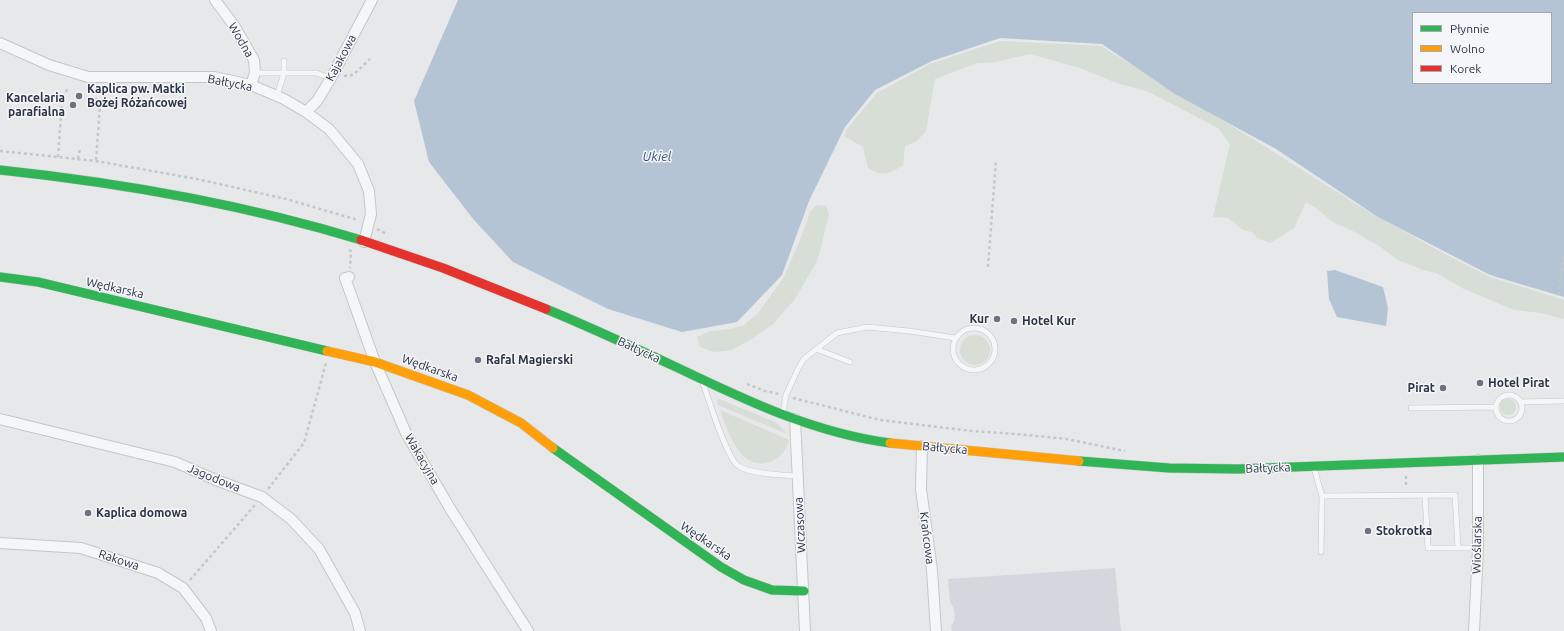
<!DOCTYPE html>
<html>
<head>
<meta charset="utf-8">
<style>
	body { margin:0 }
	#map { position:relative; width:1564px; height:631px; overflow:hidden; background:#e6e8ea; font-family:Ubuntu,sans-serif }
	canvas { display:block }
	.legend { position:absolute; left:1412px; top:12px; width:140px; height:72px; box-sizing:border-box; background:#f4f6f9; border:1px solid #a4a8b1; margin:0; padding:5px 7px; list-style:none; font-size:12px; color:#2b3445 }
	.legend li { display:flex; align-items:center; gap:8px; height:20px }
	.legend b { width:20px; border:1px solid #a4a8b1 }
</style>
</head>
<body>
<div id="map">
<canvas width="1564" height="631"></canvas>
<ul class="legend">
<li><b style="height:5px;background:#30b455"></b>Płynnie</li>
<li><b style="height:5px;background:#ff9f0a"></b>Wolno</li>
<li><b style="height:5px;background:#e5322d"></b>Korek</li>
</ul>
</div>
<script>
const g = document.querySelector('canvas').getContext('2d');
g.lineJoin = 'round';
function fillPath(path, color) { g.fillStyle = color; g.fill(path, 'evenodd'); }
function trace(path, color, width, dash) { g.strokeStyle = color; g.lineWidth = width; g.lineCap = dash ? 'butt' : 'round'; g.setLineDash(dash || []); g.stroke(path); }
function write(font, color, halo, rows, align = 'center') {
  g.font = font + ' Ubuntu,sans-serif'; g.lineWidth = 3; g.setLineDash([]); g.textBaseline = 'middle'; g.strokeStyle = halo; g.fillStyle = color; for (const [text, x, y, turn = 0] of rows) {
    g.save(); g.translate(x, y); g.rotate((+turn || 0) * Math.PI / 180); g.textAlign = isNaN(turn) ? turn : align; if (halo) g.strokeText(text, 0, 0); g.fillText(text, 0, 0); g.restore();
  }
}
fillPath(new Path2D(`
	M1115 568 1121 631H952L951 626 955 619 954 609 950 602 948 579Z`), '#d4d7dd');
fillPath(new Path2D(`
	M1000 41 1101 46 1258 142 1359 206 1430 246 1490 277 1564 300V319L1541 313 1514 310 1464 289 1436 273 1423 270 1398 260 1379 246 1351 230 1334 223 1316 208 1306 202 1294 228 1270 243 1257 238 1252 232 1243 230 1228 218 1213 217 1230 144 1218 128 1149 92 1114 82 1080 68 1030 54 996 62 977 63 935 79 926 131 917 141 905 146 903 165C889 174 883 177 868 168L863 147 844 136 846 130 877 93 930 64Z
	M816 205 826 206 829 214 818 259 795 299 773 324 752 339 732 350 714 352 700 347 697 337 711 331 730 329 744 325 758 313 784 277 803 233 810 212Z
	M960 350a15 15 0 1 1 30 0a15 15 0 1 1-30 0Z
	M719 399 777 423 787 434 718 405 717 400Z
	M1500 407a8 8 0 1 1 16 0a8 8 0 1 1-16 0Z
	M720 410 789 440C787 449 781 457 772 461 740 474 728 431 720 410Z`), '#d6ded6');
fillPath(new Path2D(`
	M458 0H1564V297L1490 275 1378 217 1276 149 1175 94 1102 44 1000 38 932 61 875 90 845 127 809 201 782 275 737 322 682 332 608 309 513 262 474 220 429 162 414 101ZM1413 13H1551V83H1413Z
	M1335 270 1383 287 1388 308 1386 326 1337 317 1329 299 1327 271Z`), '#b4c4d5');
const lane = new Path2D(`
	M255 73H316L331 78
	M277 96 284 73V61
	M953 349a21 21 0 1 1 42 0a21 21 0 1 1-42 0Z
	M816 349 850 362
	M703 383C709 400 725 453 737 465 748 474 782 475 797 476
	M1496 408a13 13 0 1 1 26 0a13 13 0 1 1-26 0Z
	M1520 402 1564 401
	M1411 408 1495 407
	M783 413 786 395 798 369 804 359 837 333 867 327 909 331 956 338
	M1314 468 1322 496 1455 495 1458 548
	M1425 495 1428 548H1478
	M1321 552 1322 496`);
const street = new Path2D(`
	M215 0 235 27 254 60 255 73 251 85
	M0 43 49 65 88 77H214L251 85 284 99 306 112 329 129 358 164 369 191 371 214 364 242
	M306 112 317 101 331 78 372 0
	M349 277 345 278 375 362 406 433 451 510 528 631
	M0 419 175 462 216 480 262 497 291 519 319 549 355 613 360 631
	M795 419 805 631
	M922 446 921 489 932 570 936 631
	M0 543 81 548 158 573 183 588 206 618 211 631
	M1474 631 1478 548V460`);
const fast = new Path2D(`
	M0 170C123 183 243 204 361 240
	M0 277 38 282 327 351
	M546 309C590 327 633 347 676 367 745 400 814 433 890 443
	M553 448 721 567 744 580 772 590 804 591
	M1079 461 1169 468 1238 469 1564 457`);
const slow = new Path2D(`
	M327 351 375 362 468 395 521 423 553 448
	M890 443 1079 461`);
const jam = new Path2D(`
	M361 240 443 268 546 309`);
trace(lane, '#c4c6c8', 6);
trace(street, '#c4c6c8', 12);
trace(fast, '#c4c6c8', 10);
trace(slow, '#c4c6c8', 10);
trace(jam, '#c4c6c8', 10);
trace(new Path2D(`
	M344 76 353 75 370 59
	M96 98 100 105 96 161
	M0 151 96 161 197 179 286 199 358 220
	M58 157 62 101 68 87
	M78 159 80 149
	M377 229 387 234
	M349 250 351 251 350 268
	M988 267 996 160
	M1558 295 1564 254
	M747 384 765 391 779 394
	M793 398 880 420 972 431 1016 434 1067 439 1125 451
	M1406 476V487
	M268 489 304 443 326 363
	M190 580 255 505`), '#c5c6ca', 2.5, [3, 3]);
trace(lane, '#f5f6f7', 5);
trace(street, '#f5f6f7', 10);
trace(fast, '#30b455', 9);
trace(slow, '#ff9f0a', 9);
trace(jam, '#e5322d', 9);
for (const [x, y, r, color] of [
	[79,96,4,"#6c737f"],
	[73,105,4,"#6c737f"],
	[997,319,4,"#6c737f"],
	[1014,321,4,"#6c737f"],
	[478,360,4,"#6c737f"],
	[1480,383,4,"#6c737f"],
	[1443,388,4,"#6c737f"],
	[88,513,4,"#6c737f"],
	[1368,531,4,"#6c737f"]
]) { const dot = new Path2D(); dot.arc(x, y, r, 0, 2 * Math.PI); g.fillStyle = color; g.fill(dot); trace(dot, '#f4f6f9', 1.5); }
write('12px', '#2b3445', '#f4f6f9', [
	["Wodna",241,40,60],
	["Kajakowa",341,58,-62],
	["Bałtycka",230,83,11],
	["Wędkarska",115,288,13],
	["Bałtycka",639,350,25],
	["Wędkarska",430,368,20],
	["Bałtycka",945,448,5],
	["Wakacyjna",422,459,60],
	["Bałtycka",1268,468,-2],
	["Jagodowa",214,478,22],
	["Wczasowa",800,525,-93],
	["Krańcowa",927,538,83],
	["Wędkarska",706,541,34],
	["Wioślarska",1477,545,-89],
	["Rakowa",119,560,18]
]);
write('bold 12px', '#2b3445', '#f4f6f9', [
	["Kaplica pw. Matki",87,89],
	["Bożej Różańcowej",87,103],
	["Kancelaria",65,98,"right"],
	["parafialna",65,112,"right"],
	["Kur",989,319,"right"],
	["Hotel Kur",1022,321],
	["Rafal Magierski",486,360],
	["Hotel Pirat",1488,383],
	["Pirat",1435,388,"right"],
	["Kaplica domowa",96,513],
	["Stokrotka",1376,531]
], 'left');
write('italic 13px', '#34527a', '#f4f6f9', [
	["Ukiel",657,157]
]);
</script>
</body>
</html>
